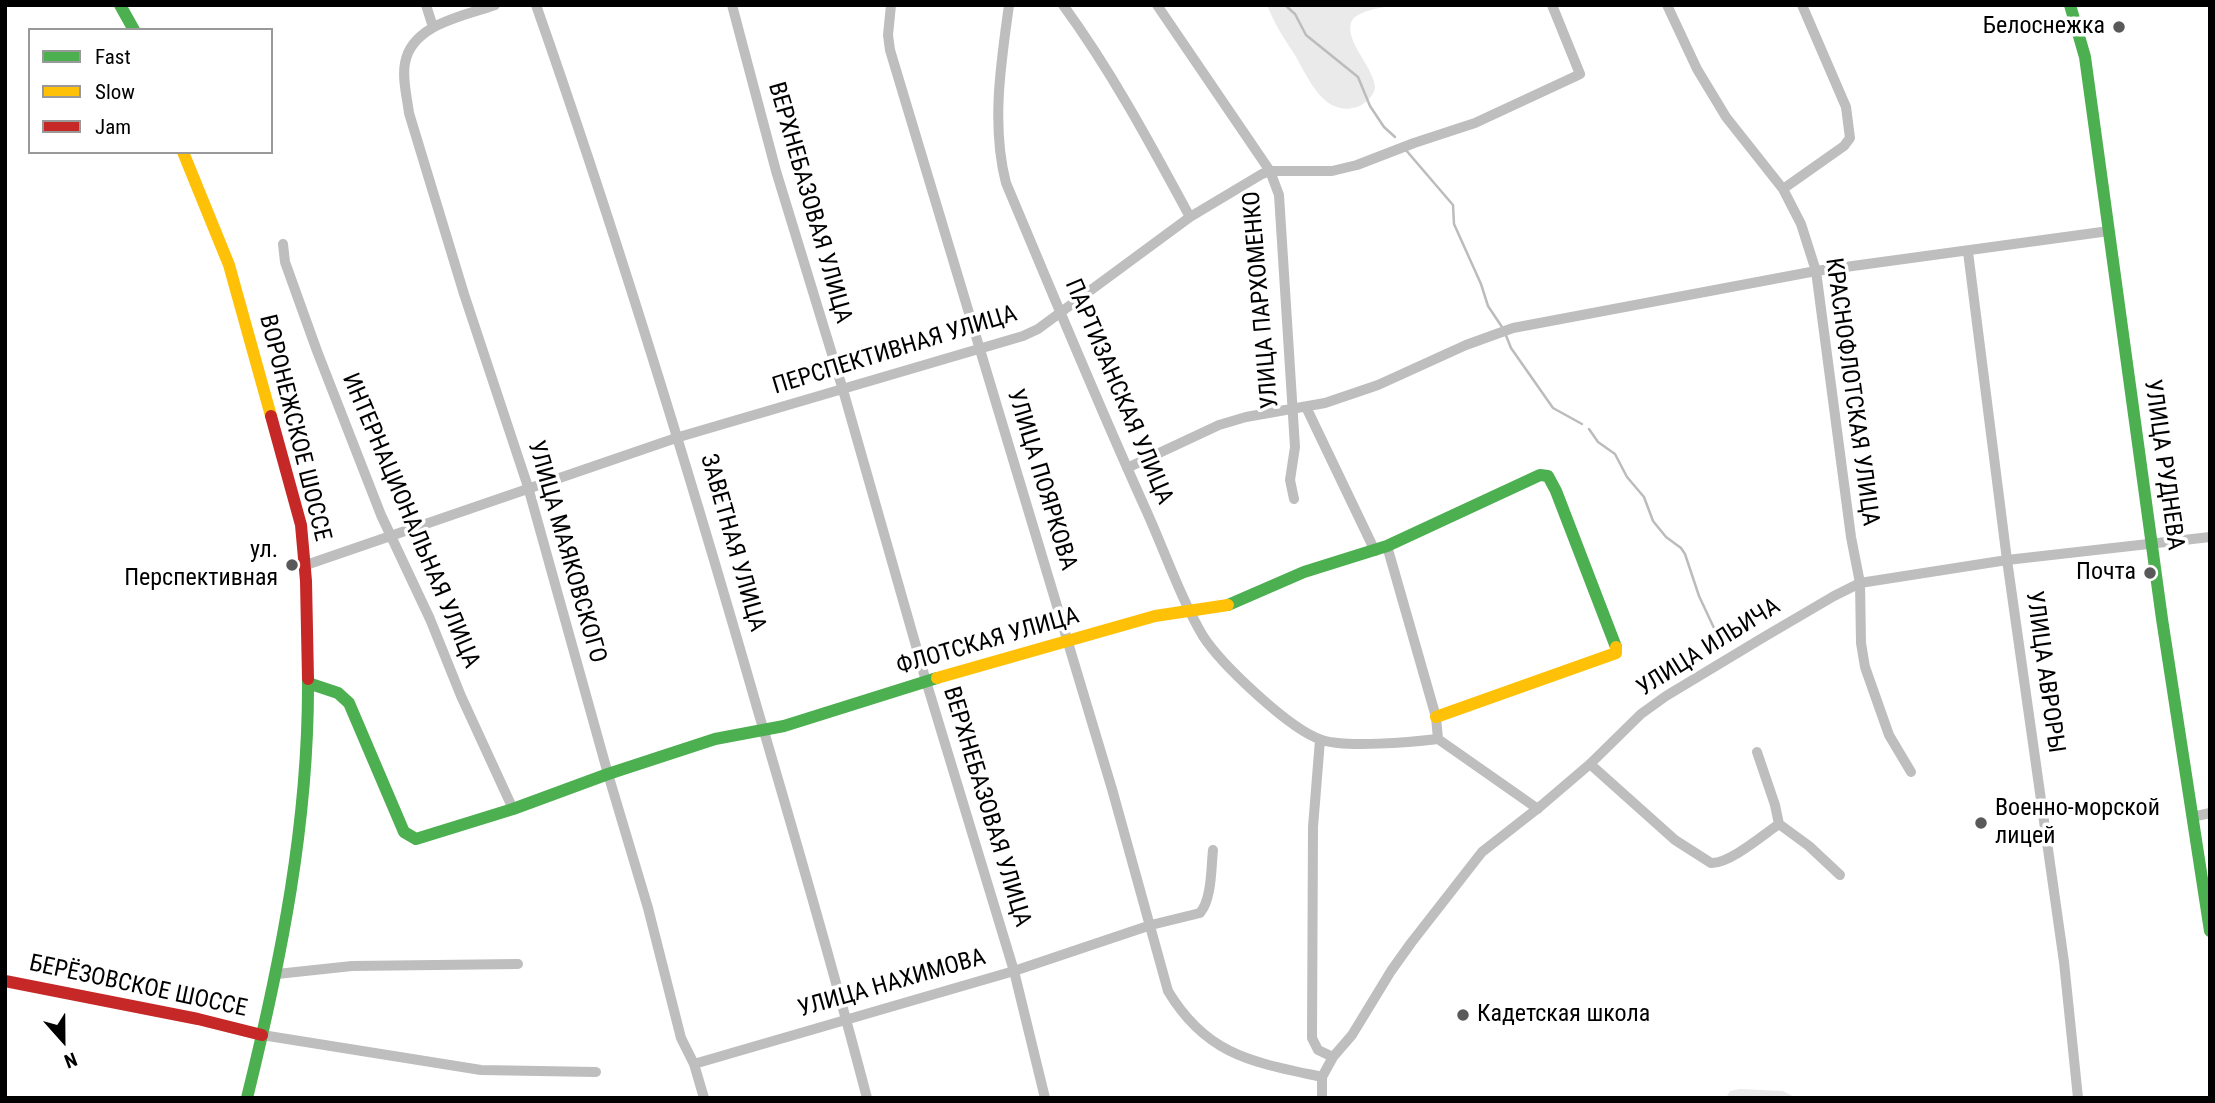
<!DOCTYPE html>
<html>
<head>
<meta charset="utf-8">
<style>
	body { margin:0 }
	#map { position:relative; width:2215px; height:1103px; overflow:hidden; background:#fff; font-family:"Roboto Condensed",sans-serif }
	canvas { display:block }
	.frame { position:absolute; inset:0; border:7px solid #000; pointer-events:none }
	.legend { position:absolute; left:28px; top:28px; width:245px; height:126px; box-sizing:border-box; background:#fff; border:2px solid #999; margin:0; padding:9px 12px; list-style:none; font-size:21px; color:#000 }
	.legend li { display:flex; align-items:center; gap:14px; height:35px }
	.legend b { width:35px; border:2px solid #999 }
	.north { position:absolute; left:28px; top:1005px; width:70px; height:70px; -webkit-text-stroke:5px #fff; paint-order:stroke; rotate:159deg; font-size:19px; font-weight:700; line-height:28px; text-align:center; color:#000 }
	.north::after { content:''; display:block; margin:auto; width:24px; height:32px; background:#000; clip-path:polygon(50% 0,100% 100%,50% 72%,0 100%) }
</style>
</head>
<body>
<div id="map">
<canvas width="2215" height="1103"></canvas>
<div class="frame"></div>
<ul class="legend">
<li><b style="height:9px;background:#4caf50"></b>Fast</li>
<li><b style="height:9px;background:#ffc107"></b>Slow</li>
<li><b style="height:9px;background:#c62828"></b>Jam</li>
</ul>
<div class="north">N</div>
</div>
<script>
const g = document.querySelector('canvas').getContext('2d');
g.lineJoin = 'round';
function fillPath(path, color) { g.fillStyle = color; g.fill(path, 'evenodd'); }
function trace(path, color, width, dash) { g.strokeStyle = color; g.lineWidth = width; g.lineCap = dash ? 'butt' : 'round'; g.setLineDash(dash || []); g.stroke(path); }
function write(font, color, halo, rows, align = 'center') {
  g.font = font + ' "Roboto Condensed",sans-serif'; g.lineWidth = 7; g.setLineDash([]); g.textBaseline = 'middle'; g.strokeStyle = halo; g.fillStyle = color; for (const [text, x, y, turn = 0] of rows) {
    g.save(); g.translate(x, y); g.rotate((+turn || 0) * Math.PI / 180); g.textAlign = isNaN(turn) ? turn : align; if (halo) g.strokeText(text, 0, 0); g.fillText(text, 0, 0); g.restore();
  }
}
fillPath(new Path2D(`
	M1267 5H1394C1383 8 1355 10 1351 23 1345 42 1375 69 1375 88 1374 96 1364 105 1357 107 1322 118 1307 74 1293 52 1283 37 1274 23 1267 5Z
	M1740 1089 1783 1091 1796 1098H1726L1730 1091Z`), '#eaeaea');
trace(new Path2D(`
	M1285 5 1295 14 1306 35 1358 77 1370 106 1384 127 1395 137
	M1405 149 1453 205 1454 224 1481 284 1488 306 1502 327
	M1505 333 1511 348 1553 408 1582 424
	M1589 429 1598 442 1615 454 1627 477 1644 497 1653 521 1666 537 1681 548 1685 554 1699 596 1721 643`), '#bcbcbc', 2.5);
trace(new Path2D(`
	M426 5 433 27
	M495 5C464 16 412 24 405 63 402 79 407 97 409 113L464 294 528 487 608 774 648 908 681 1038 694 1064 704 1098
	M536 5C618 238 690 474 758 711 796 840 833 968 867 1098
	M732 5 776 171 843 390 926 681 1014 971 1045 1098
	M891 5 888 35 890 50 1112 789 1168 991C1207 1056 1253 1062 1322 1077
	M1009 5C1001 63 991 125 1006 183 1052 292 1097 402 1146 510 1165 552 1180 597 1203 636 1221 664 1290 730 1322 740 1346 748 1412 742 1438 739
	M1063 5C1112 72 1151 145 1190 217
	M1157 5 1270 171 1279 195 1295 447 1290 480 1294 499
	M1667 5 1697 69 1726 117 1783 189 1801 224 1816 271 1851 537 1860 583 1861 643 1865 667 1889 735 1911 772
	M1783 189 1844 146 1850 138 1846 107 1802 5
	M283 244 285 262 317 351 381 515 430 619 461 696 513 809
	M1968 252 2007 560 2064 962 2078 1098
	M1306 407 1375 551
	M1127 468 1219 425 1246 417 1325 403 1378 385 1466 345 1513 328 1816 271 2109 231
	M1387 546 1436 717 1438 739 1538 809
	M306 565 679 437 1023 336 1038 329 1190 217 1262 174 1270 171H1332L1357 165 1414 143 1475 123 1574 77 1580 74 1552 5
	M1320 740 1313 827 1312 1038 1318 1050 1333 1057 1322 1077V1098
	M1757 752 1775 805 1779 824 1809 846 1840 875
	M1590 764 1675 840 1711 863C1729 864 1763 835 1779 824
	M2192 817 2210 813
	M277 974 352 966 518 964
	M262 1035 481 1070 596 1072
	M1333 1057 1352 1035 1391 971 1411 943 1482 852 1542 805 1590 764 1641 714 1666 696 1764 637 1834 596 1860 583 2007 560 2210 537
	M694 1064 1014 971 1151 925 1200 913C1212 899 1211 868 1213 850`), '#bebebe', 10);
trace(new Path2D(`
	M120 5 134 30
	M2070 5 2085 57 2162 619 2210 931
	M1228 605 1304 572 1387 546 1540 475 1548 476 1556 491 1616 647
	M308 683 338 693 349 703 404 832 416 839 513 809 608 774 715 739 784 726 937 678
	M247 1098C281 960 309 822 308 679`), '#4caf50', 12);
trace(new Path2D(`
	M183 152 229 265 271 416
	M937 678 1155 616 1228 605
	M1436 717 1616 653V647`), '#ffc107', 12);
trace(new Path2D(`
	M271 416 301 525 306 581 308 679
	M5 981 198 1019 262 1035`), '#c62828', 12);
for (const [x, y, r, color] of [
	[2119,27,7,"#595959"],
	[292,565,7,"#595959"],
	[2150,573,7,"#595959"],
	[1981,823,7,"#595959"],
	[1463,1015,7,"#595959"]
]) { const dot = new Path2D(); dot.arc(x, y, r, 0, 2 * Math.PI); g.fillStyle = color; g.fill(dot); trace(dot, '#fff', 2.5); }
write('24px', '#000', '#fff', [
	["Белоснежка",2105,27],
	["ул.",278,551],
	["Перспективная",278,579],
	["Почта",2136,573],
	["Военно-морской",1995,809,"left"],
	["лицей",1995,837,"left"],
	["Кадетская школа",1477,1015,"left"]
], 'right');
write('24px', '#000', '#fff', [
	["ВЕРХНЕБАЗОВАЯ УЛИЦА",809,203,74],
	["УЛИЦА ПАРХОМЕНКО",1262,300,-95],
	["ПЕРСПЕКТИВНАЯ УЛИЦА",895,351,-17],
	["ПАРТИЗАНСКАЯ УЛИЦА",1118,392,67],
	["КРАСНОФЛОТСКАЯ УЛИЦА",1851,392,82],
	["ВОРОНЕЖСКОЕ ШОССЕ",294,428,76],
	["УЛИЦА РУДНЕВА",2163,465,82],
	["УЛИЦА ПОЯРКОВА",1041,480,73],
	["ИНТЕРНАЦИОНАЛЬНАЯ УЛИЦА",410,521,67],
	["ЗАВЕТНАЯ УЛИЦА",732,543,74],
	["УЛИЦА МАЯКОВСКОГО",566,552,74],
	["ФЛОТСКАЯ УЛИЦА",988,642,-16],
	["УЛИЦА ИЛЬИЧА",1709,648,-32],
	["УЛИЦА АВРОРЫ",2044,672,82],
	["ВЕРХНЕБАЗОВАЯ УЛИЦА",986,807,73],
	["УЛИЦА НАХИМОВА",892,984,-16],
	["БЕРЁЗОВСКОЕ ШОССЕ",138,987,12]
]);
</script>
</body>
</html>
